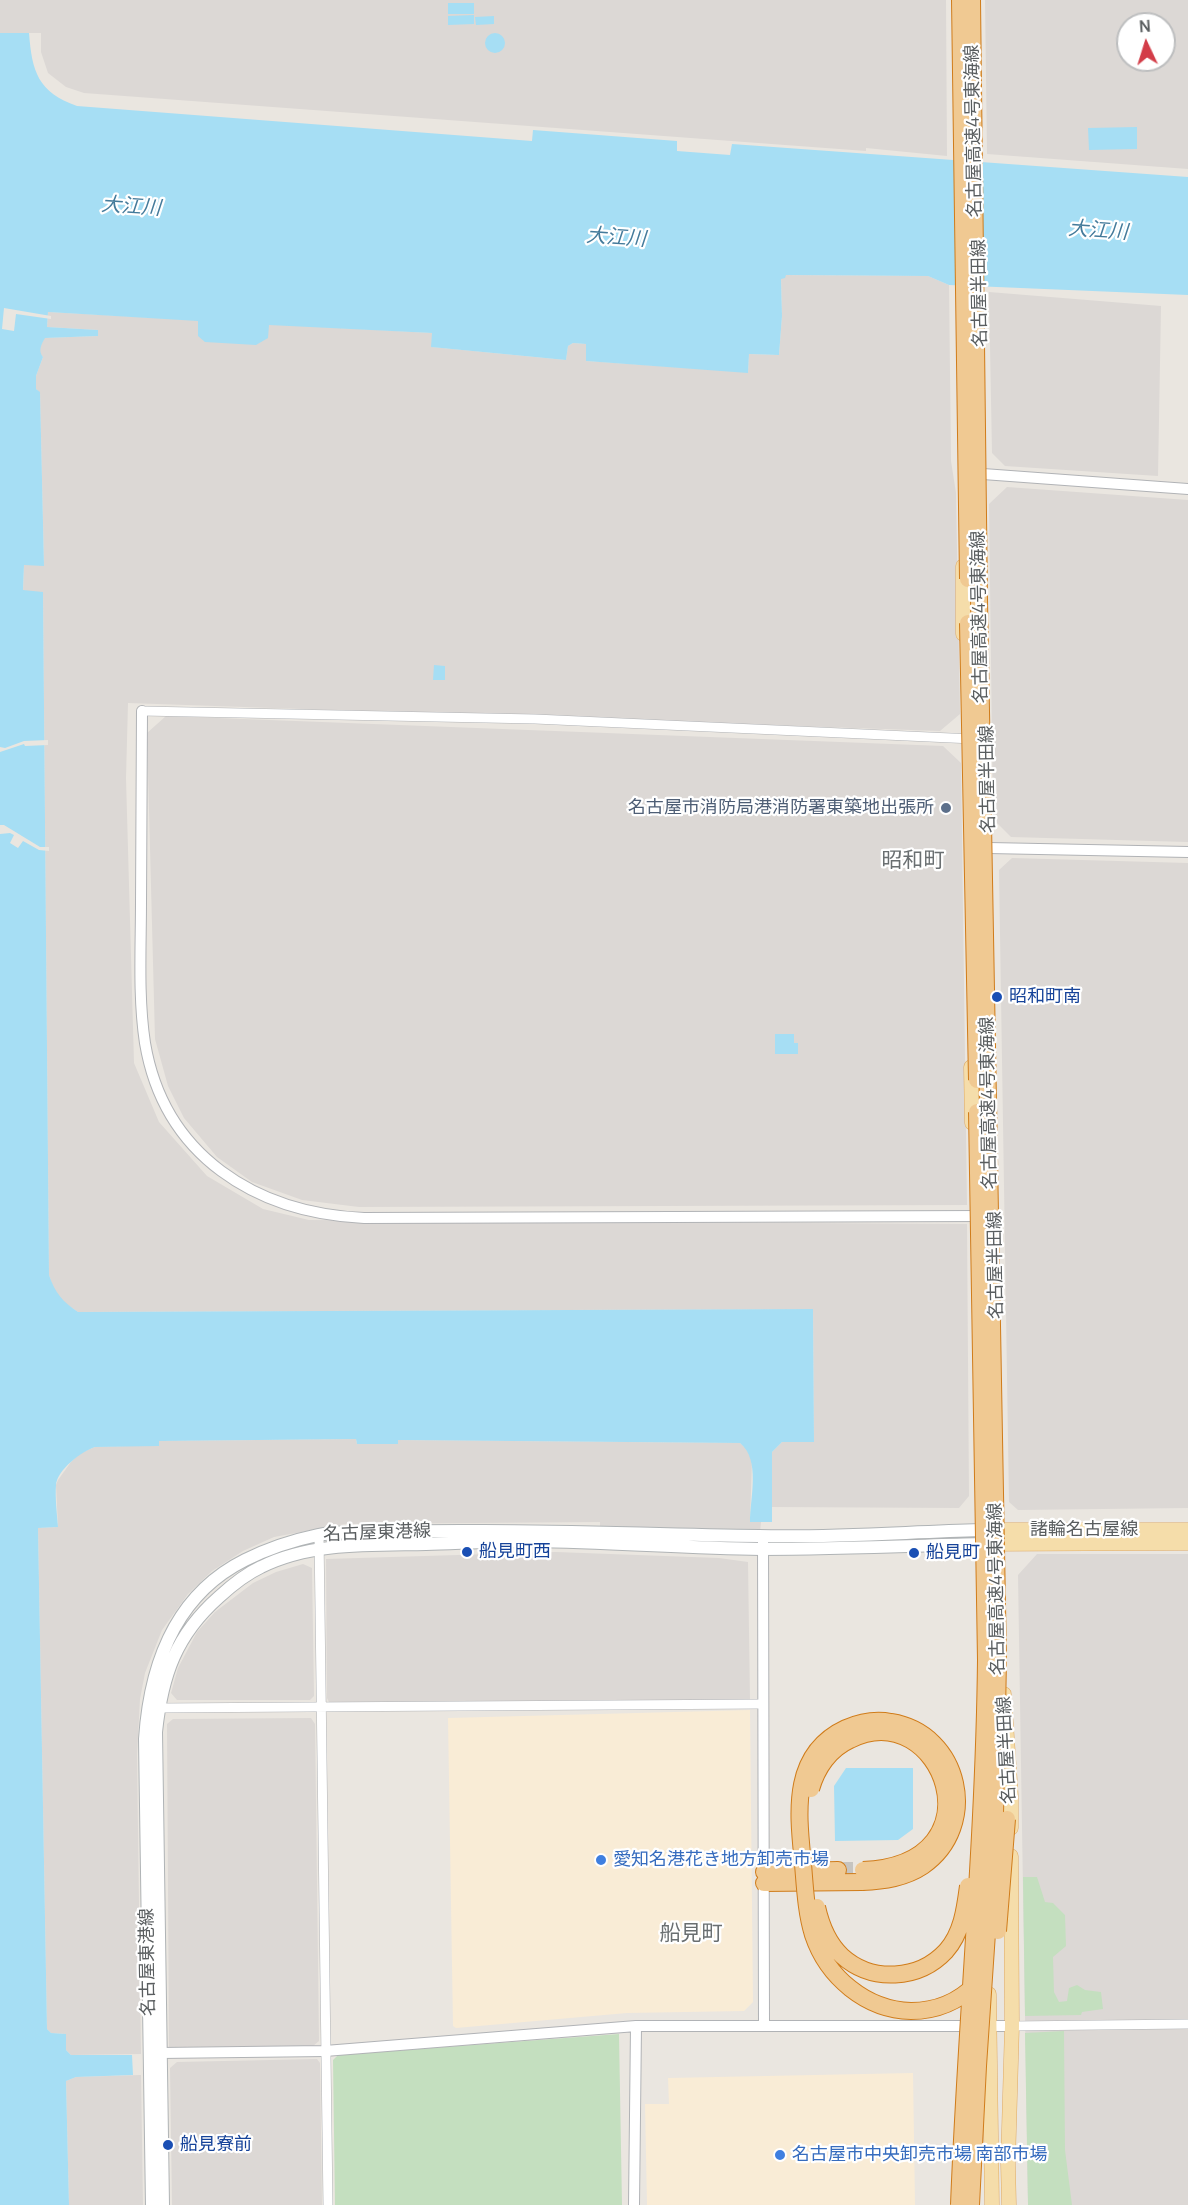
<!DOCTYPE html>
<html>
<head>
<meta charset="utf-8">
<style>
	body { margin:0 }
	#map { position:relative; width:1188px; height:2205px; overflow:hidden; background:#eae6e0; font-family:Manrope,sans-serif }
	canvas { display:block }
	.north { position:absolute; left:1116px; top:12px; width:60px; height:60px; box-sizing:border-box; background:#fff; border:2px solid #bdbebf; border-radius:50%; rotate:356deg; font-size:16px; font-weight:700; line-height:24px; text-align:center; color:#595d5f }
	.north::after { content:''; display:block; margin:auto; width:21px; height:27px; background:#d33d48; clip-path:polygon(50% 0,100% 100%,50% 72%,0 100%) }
</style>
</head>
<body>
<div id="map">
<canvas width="1188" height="2205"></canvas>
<div class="north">N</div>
</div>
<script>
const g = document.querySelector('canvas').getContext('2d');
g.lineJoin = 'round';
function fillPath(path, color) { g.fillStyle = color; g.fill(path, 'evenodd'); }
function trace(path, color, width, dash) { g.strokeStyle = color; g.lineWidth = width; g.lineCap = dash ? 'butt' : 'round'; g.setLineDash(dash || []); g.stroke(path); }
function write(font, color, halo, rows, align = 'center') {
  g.font = font + ' Manrope,"Noto Sans JP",sans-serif'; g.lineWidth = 4.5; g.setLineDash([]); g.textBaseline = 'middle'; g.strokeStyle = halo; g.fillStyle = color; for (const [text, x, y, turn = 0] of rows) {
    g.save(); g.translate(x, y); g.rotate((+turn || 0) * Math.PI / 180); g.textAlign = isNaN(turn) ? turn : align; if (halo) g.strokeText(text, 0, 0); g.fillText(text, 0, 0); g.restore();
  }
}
fillPath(new Path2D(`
	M750 1710 753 2002 744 2011 627 2013 456 2028 453 2026 448 1718Z
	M913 2073 915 2205H647L645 2104H669L668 2078Z`), '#f9ecd6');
fillPath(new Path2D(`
	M0 0H946L947 156 866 148V151L84 93 66 87 48 73 41 52V33H0Z
	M985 0H1188V169L987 154ZM1128 24H1164V60H1128Z
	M785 275 928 276 949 285 951 461 956 493 960 714 940 731 128 703 126 778 134 1063 159 1122 207 1176 263 1209 309 1220 967 1224 969 1496 959 1508 772 1507V1452L782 1442H814L813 1309 78 1312 63 1302 54 1290 49 1275 43 593 23 591 24 564 44 565 40 393 36 389V376L43 357 40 354V347L44 338 98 336V330L47 327 48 312 432 333V347L566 360 568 346 573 343 586 344V361L748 372 749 354 779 355 782 316 781 278Z
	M989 292 1161 306 1158 476 1005 466 992 453Z
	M1007 487 1188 500V842L1011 837 993 819 989 504Z
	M166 716 943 746 961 763 967 1205 359 1207 302 1200 252 1182 217 1157 184 1118 168 1086 155 1039 147 733Z
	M1012 858 1188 863V1508L1018 1510 1009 1502 999 870Z
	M356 1439 357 1444 398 1443V1440L740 1443 746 1448 752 1460 750 1521 761 1522 760 1532 600 1526V1522L345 1524 274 1537 243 1551 212 1571 188 1594 162 1630 145 1673 140 1699 137 1755 141 2054 71 2055 66 2050V2034L51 2033 47 2029 38 1528 58 1527 56 1485 58 1480 71 1462 80 1453 95 1447 159 1445V1441Z
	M556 1552 719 1558 748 1562 750 1701 330 1704 327 1698 326 1559Z
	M1037 1554H1188V2205H1028L1018 1575Z
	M303 1564 312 1568 314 1696 310 1700H177L171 1693 178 1668 197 1632 215 1612 253 1583 276 1572Z
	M311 1718 315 1724 319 2041 313 2046 169 2047 167 1724 173 1719Z
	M317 2059 320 2063 322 2205H172L170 2068 177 2062Z
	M141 2075 143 2205H69L66 2081 76 2077Z`), '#dcd8d5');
fillPath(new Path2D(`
	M1023 1877H1037L1045 1902 1053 1903 1065 1915 1066 1946 1053 1957 1054 1992 1059 2002 1067 2001 1069 1988 1077 1985 1085 1990 1101 1992 1103 2009 1082 2012 1081 2015 1025 2016Z
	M1064 2031 1065 2150 1072 2205H1028L1025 2033Z
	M619 2034 622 2205H335L333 2060 338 2055Z`), '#c4dfbf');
fillPath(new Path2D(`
	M474 3V14H448V3Z
	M474 15V24L448 25V16Z
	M494 16V24L476 25 475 17Z
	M485 43a10 10 0 1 1 20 0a10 10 0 1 1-20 0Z
	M0 33H29C32 72 38 92 77 106L532 141 533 130 677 141V151L730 155 732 144 1188 177V295L949 285 928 276 786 275 785 278 781 279 782 316 779 355 749 354 748 373 586 361V344L573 343 568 346 566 360 431 347 432 333 269 325 268 338 256 345 205 342 198 336V321L48 312 47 327 98 330V336L45 338C41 345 38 351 43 357L36 376V389L40 392 44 566 24 565 23 590 43 592 49 1275C55 1293 63 1302 78 1312L813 1309 814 1442H782L772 1452V1522H750C750 1498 761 1460 740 1443L398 1440V1444H357L356 1439 159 1441V1446L95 1447C82 1451 57 1470 56 1485 55 1498 57 1514 58 1527L38 1528 47 2029 51 2033 66 2034V2050L71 2055H132L133 2075 76 2077 66 2081 69 2205H0Z
	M1137 127V149L1089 150 1088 128Z
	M434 665 445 666V680H433Z
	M775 1034H794V1043H798V1054H775Z
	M846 1768H913V1829L898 1840 835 1841 834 1786Z`), '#a6def4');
fillPath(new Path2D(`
	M4 308 51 316V319L16 314 14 331 2 329Z
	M48 740V745L25 746 24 744 0 752V747L5 748 24 741Z
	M0 821V825H4L40 847H49V851L39 850 23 841 18 848 10 843 14 835 10 833 0 834Z`), '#eae6e0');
trace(new Path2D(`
	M838 1870H853`), '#c6c4c0', 16, [16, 8]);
const minor = new Path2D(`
	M142 711 535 719 973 739
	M319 1535 328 2205
	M159 1708 763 1704
	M1012 2026 1188 2024`);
const tertiary = new Path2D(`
	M983 474 1188 489
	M142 711C142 775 141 838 141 902 141 948 138 997 145 1043 164 1156 256 1213 364 1218L983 1216
	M989 848 1188 852
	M763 1537 764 2026
	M160 2053 325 2051 636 2026H1012
	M634 2205 636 2026`);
const secondary = new Path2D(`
	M152 2205 145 1739C150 1665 175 1595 245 1560 267 1549 294 1540 318 1535 336 1531 357 1532 375 1532 404 1531 433 1531 462 1531 561 1530 660 1535 759 1536 833 1538 906 1532 980 1530
	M163 2205 156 1732C162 1675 176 1635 219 1597 231 1586 246 1574 261 1567 311 1542 371 1545 426 1544 461 1543 497 1541 533 1541 609 1542 685 1548 761 1549 834 1549 907 1546 980 1544`);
const primary = new Path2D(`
	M963 566V634
	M971 1067 972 1123
	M988 1530H1188
	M985 1544 1188 1543
	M1004 1694 1011 1796V1828
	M989 1994 992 2205
	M1009 2205 1008 2163 1012 2026 1011 1856`);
const motorway = new Path2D(`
	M764 1872 838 1870
	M764 1883 862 1882`);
trace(minor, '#b1b3b6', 10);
trace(tertiary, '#b1b3b6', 12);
trace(secondary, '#b0b4b6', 14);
trace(primary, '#dfaa64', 15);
trace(motorway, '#d07c1a', 18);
trace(minor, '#fff', 9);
trace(tertiary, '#fff', 10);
trace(secondary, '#fff', 12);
trace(primary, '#f5ddaa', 14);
trace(motorway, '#f0c992', 16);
const motorwayBridge = new Path2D(`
	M960 0 968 579
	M968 623 977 1080
	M811 1789C817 1768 830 1749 850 1740 941 1694 1005 1864 863 1870
	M862 1882C884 1881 905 1878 923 1866 981 1826 961 1733 891 1722 876 1719 860 1722 846 1728 790 1754 798 1813 803 1864 805 1888 806 1912 813 1935 827 1977 866 2010 911 2011 936 2011 958 2002 976 1984
	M817 1907C821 1925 828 1943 842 1956 872 1983 919 1980 946 1951 962 1933 965 1909 968 1886
	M998 1931 1007 1819
	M959 2205C966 2023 984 1842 986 1660L977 1112
	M971 2205 978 2066 995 1815 998 1660 979 600 972 0`);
trace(motorwayBridge, '#d07c1a', 18, []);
trace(motorwayBridge, '#f0c992', 16);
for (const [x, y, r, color] of [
	[946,808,6,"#5c6f8a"],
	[997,997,6,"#1a4fb4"],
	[467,1552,6,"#1a4fb4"],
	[914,1553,6,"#1a4fb4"],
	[601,1860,6,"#3f7fe0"],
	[168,2145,6,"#1a4fb4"],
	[780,2155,6,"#3f7fe0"]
]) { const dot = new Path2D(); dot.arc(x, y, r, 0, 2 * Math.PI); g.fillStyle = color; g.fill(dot); trace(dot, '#fff', 2); }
write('18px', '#595d5f', '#fff', [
	["名古屋高速4号東海線",974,131,-91],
	["名古屋半田線",980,293,-91],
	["名古屋高速4号東海線",980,617,-91],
	["名古屋半田線",988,779,-91],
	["名古屋高速4号東海線",989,1103,-91],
	["名古屋半田線",996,1265,-91],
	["諸輪名古屋線",1084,1530],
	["名古屋東港線",377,1533,-2],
	["名古屋高速4号東海線",997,1589,-91],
	["名古屋半田線",1007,1750,-93],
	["名古屋東港線",148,1962,-91]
]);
write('18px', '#4e5e75', '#fff', [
	["名古屋市消防局港消防署東築地出張所",934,808]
], 'right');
write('18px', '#164399', '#fff', [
	["昭和町南",1009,997],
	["船見町西",479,1552],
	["船見町",926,1553],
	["船見寮前",180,2145]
], 'left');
write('18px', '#366cbe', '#fff', [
	["愛知名港花き地方卸売市場",613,1860],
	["名古屋市中央卸売市場 南部市場",792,2155]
], 'left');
write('italic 20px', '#447b9b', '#fff', [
	["大江川",131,207,4],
	["大江川",1098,231,4],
	["大江川",616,238,4]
]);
write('21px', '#6a6f71', '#fff', [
	["昭和町",913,861],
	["船見町",691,1934]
]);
</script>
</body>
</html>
